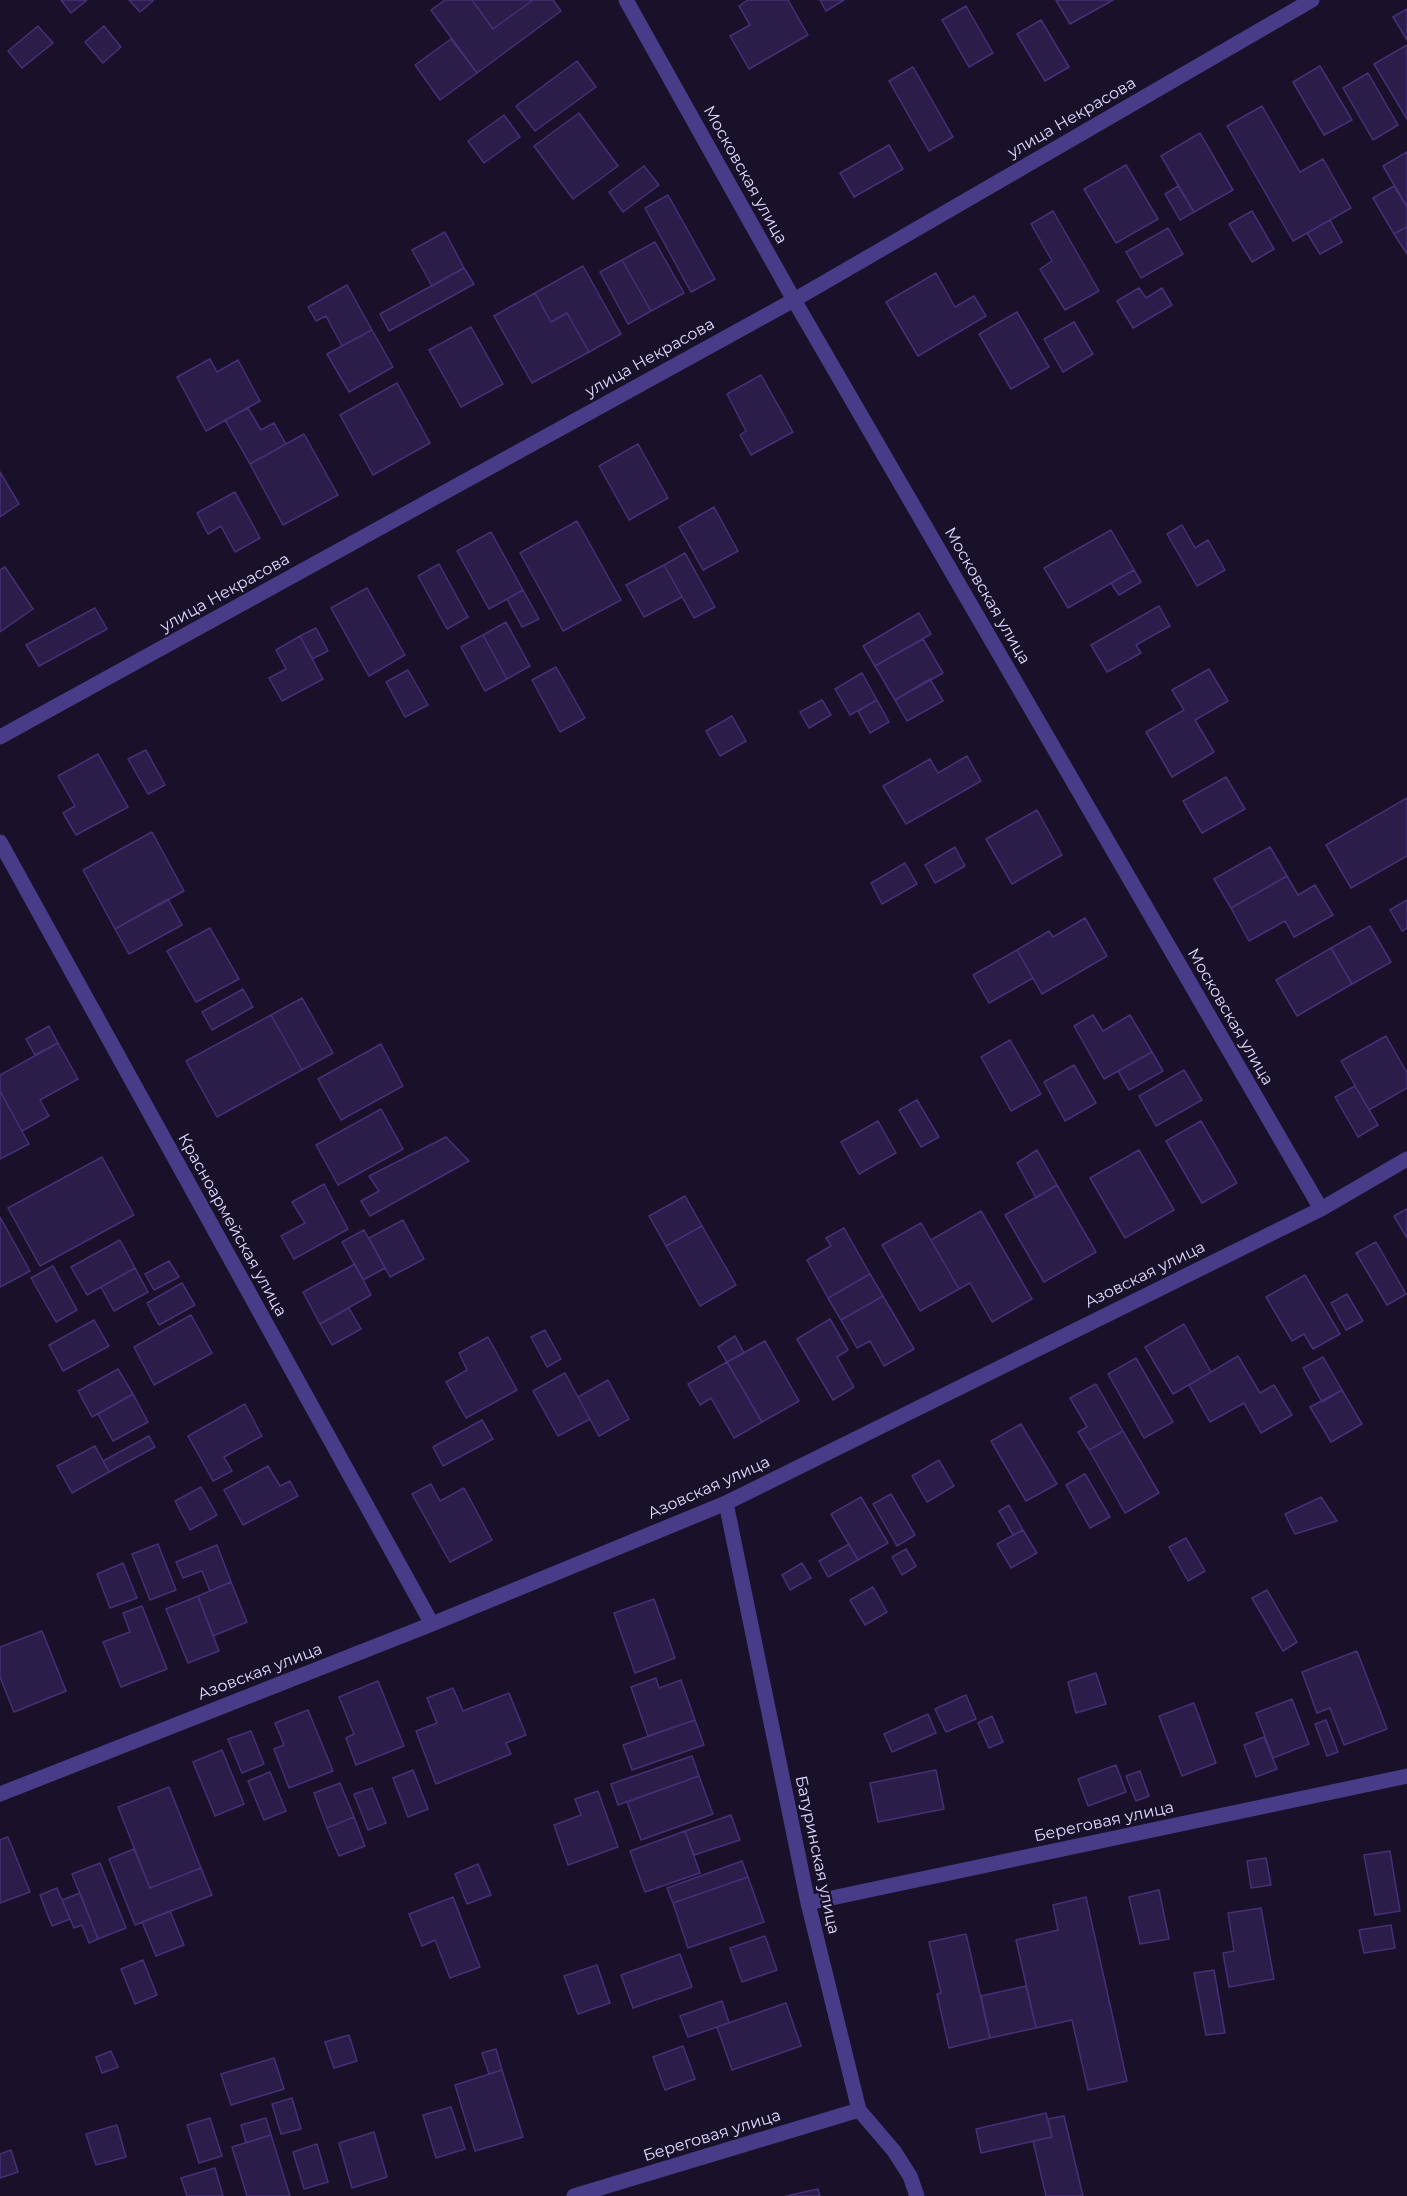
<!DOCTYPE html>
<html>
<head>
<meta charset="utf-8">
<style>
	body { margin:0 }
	canvas { display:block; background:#181129 }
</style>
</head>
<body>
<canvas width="1407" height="2196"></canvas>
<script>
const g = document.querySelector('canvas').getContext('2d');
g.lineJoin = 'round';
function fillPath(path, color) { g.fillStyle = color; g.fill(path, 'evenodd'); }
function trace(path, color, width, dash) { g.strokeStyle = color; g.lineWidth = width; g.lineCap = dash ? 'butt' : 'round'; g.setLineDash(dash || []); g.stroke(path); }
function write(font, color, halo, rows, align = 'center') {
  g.font = font + ' Montserrat,sans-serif'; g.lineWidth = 4.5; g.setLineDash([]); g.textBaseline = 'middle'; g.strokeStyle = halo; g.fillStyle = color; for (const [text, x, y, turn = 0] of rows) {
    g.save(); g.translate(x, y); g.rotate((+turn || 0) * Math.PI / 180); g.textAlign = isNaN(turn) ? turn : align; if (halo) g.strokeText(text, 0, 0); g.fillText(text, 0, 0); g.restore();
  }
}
const building = new Path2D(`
	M61 0H87L71 13Z
	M129 0H152L153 1 140 12Z
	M445 0H472L493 29 533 0H553L561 11 477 73 431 10Z
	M472 0H533L493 29Z
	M748 0H788L808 35 749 69 730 36 750 25 739 6Z
	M820 0H844L826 11Z
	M1056 0H1113L1070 24Z
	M966 6 993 53 969 67 942 20Z
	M1407 9V40L1393 17Z
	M1041 20 1069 67 1045 81 1017 34Z
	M38 26 53 43 22 68 8 51Z
	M104 26 121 47 103 63 85 42Z
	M451 39 477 73 440 100 415 65Z
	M1407 45V119L1374 64Z
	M577 61 596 87 535 131 516 106Z
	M1320 66 1352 120 1324 135 1293 82Z
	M913 67 953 137 929 151 889 81Z
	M1368 73 1398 125 1373 140 1343 88Z
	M1262 106 1300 172 1323 159 1351 208 1293 241 1227 126Z
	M579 113 618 166 573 199 534 146Z
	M504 115 520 137 484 163 468 141Z
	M1200 133 1233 190 1194 212 1161 156Z
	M889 145 903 169 854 197 840 173Z
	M1407 152V204L1406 205 1383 166Z
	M1126 165 1158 219 1116 243 1084 189Z
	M644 166 659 185 623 212 609 192Z
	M1178 186 1194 212 1180 220 1165 194Z
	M1394 186 1407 207V227L1394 234 1373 198Z
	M668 195 715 279 691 292 645 208Z
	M1053 211 1099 291 1065 310 1040 269 1052 261 1031 224Z
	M1252 211 1274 249 1252 262 1229 224Z
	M1330 220 1342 242 1320 254 1307 233Z
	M1407 227V254L1394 234Z
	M1168 228 1183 254 1141 278 1126 252Z
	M445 232 464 268 432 286 412 250Z
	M655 242 684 293 651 311 622 260Z
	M622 260 651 311 628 324 600 272Z
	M583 266 621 334 589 352 567 313 551 322 535 293Z
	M464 268 474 284 389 331 380 314Z
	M936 273 955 307 974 296 986 316 918 356 886 302Z
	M347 285 372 330 342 346 326 316 316 321 308 307Z
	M1139 288 1146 298 1162 288 1172 305 1133 328 1117 301Z
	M535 293 551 322 567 313 589 352 532 383 494 316Z
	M1017 312 1049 367 1011 389 979 334Z
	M1074 322 1093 354 1063 372 1044 339Z
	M471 327 503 384 461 407 429 350Z
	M372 330 393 367 349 392 327 354Z
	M210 359 217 372 238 360 260 401 206 431 177 377Z
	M761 375 793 432 751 455 740 435 746 431 727 394Z
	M397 383 430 443 373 475 340 415Z
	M248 408 261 430 274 423 286 444 250 464 225 420Z
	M304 434 338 495 283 525 250 464Z
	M638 444 668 498 629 520 599 466Z
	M0 472 19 504 0 517Z
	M235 492 260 538 235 552 221 526 208 534 197 513Z
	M714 507 738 551 703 570 679 527Z
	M577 521 621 600 563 631 520 553Z
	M1182 525 1195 548 1208 540 1225 570 1197 586 1167 534Z
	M1111 530 1134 570 1068 608 1044 568Z
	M491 532 523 590 489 609 457 551Z
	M685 553 715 607 694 618 664 565Z
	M439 564 468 617 447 629 418 576Z
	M664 565 682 597 644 617 626 585Z
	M5 567 33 609 0 632V570Z
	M1134 570 1141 582 1119 595 1111 583Z
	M367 588 405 655 369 676 331 608Z
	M523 590 539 619 522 627 507 599Z
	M1159 606 1170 626 1136 645 1141 653 1107 672 1091 645Z
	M95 608 107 629 39 666 26 645Z
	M919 613 931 634 875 666 863 646Z
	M506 622 530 666 507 679 483 635Z
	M316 628 328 651 312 659 300 636Z
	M483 635 507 679 485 691 461 647Z
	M300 636 323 679 282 701 269 678 286 669 276 650Z
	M923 639 943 673 895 700 875 666Z
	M556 667 585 718 560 732 532 680Z
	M1209 669 1228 701 1195 720 1214 752 1172 777 1146 732 1184 710 1172 690Z
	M408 670 428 705 405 717 386 682Z
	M862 673 877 700 850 715 835 689Z
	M930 679 943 701 907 721 895 700Z
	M822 700 831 715 809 728 800 712Z
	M877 700 889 722 870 733 858 711Z
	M732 716 746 741 720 756 706 731Z
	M146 750 165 785 148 794 128 759Z
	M98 754 128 807 76 835 63 813 75 806 58 776Z
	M967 756 981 781 906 824 883 786 930 759 938 773Z
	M1226 777 1245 809 1202 833 1183 801Z
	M1407 798V856L1351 888 1326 845Z
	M1037 810 1062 855 1012 884 986 839Z
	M152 832 184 891 115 929 83 870Z
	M955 847 965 866 935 883 925 865Z
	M1270 847 1287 876 1231 908 1214 879Z
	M905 863 917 884 882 904 871 883Z
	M1287 876 1298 895 1315 885 1333 915 1294 937 1285 921 1249 941 1231 908Z
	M168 899 182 925 129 954 115 929Z
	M1407 900V928L1402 931 1390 910Z
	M1085 918 1107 956 1042 994 1017 950 1049 931 1053 937Z
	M1370 926 1391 962 1352 984 1331 948Z
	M210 928 239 979 196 1002 167 951Z
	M1331 948 1352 984 1297 1016 1276 980Z
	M1017 950 1033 978 989 1003 973 975Z
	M243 989 253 1007 212 1030 202 1012Z
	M302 998 333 1053 302 1070 271 1015Z
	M271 1015 302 1070 217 1117 186 1061Z
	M1093 1015 1103 1031 1130 1015 1152 1052 1104 1079 1074 1026Z
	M49 1026 58 1043 35 1055 26 1039Z
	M1386 1036 1407 1073V1088L1369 1110 1341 1061Z
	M1010 1040 1041 1094 1011 1111 981 1057Z
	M58 1043 78 1079 40 1100 49 1116 22 1131 0 1091V1075Z
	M381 1044 403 1086 341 1120 318 1079Z
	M1152 1052 1163 1071 1129 1090 1118 1071Z
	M1074 1065 1096 1103 1065 1121 1044 1082Z
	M1184 1070 1202 1100 1156 1126 1139 1096Z
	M1355 1086 1378 1125 1358 1137 1335 1097Z
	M0 1091 29 1144 0 1159Z
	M917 1100 939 1137 921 1147 899 1110Z
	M381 1109 403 1149 338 1185 316 1145Z
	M878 1121 896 1153 859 1174 841 1142Z
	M1201 1121 1237 1183 1202 1203 1166 1141Z
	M446 1137 469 1161 370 1216 361 1201 379 1191 369 1176Z
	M1037 1150 1057 1185 1036 1198 1017 1163Z
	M1139 1150 1174 1210 1125 1238 1090 1178Z
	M102 1157 134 1215 40 1266 8 1208Z
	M324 1184 348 1229 294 1259 281 1236 305 1223 292 1202Z
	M1057 1185 1096 1252 1044 1282 1005 1215Z
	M685 1196 702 1226 666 1246 649 1216Z
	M1407 1209V1238L1394 1216Z
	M981 1211 1032 1299 992 1322 970 1283 959 1289 931 1240Z
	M0 1217 30 1271 0 1287Z
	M403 1220 424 1259 390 1277 369 1238Z
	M921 1223 959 1289 920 1311 882 1245Z
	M702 1226 736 1285 700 1306 666 1246Z
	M844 1228 870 1274 828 1298 807 1260 831 1246 826 1238Z
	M364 1230 385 1268 363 1280 342 1242Z
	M120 1240 135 1268 87 1295 71 1267Z
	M1376 1242 1406 1294 1387 1305 1356 1253Z
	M169 1261 179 1277 154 1290 145 1274Z
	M355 1264 371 1295 320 1324 303 1292Z
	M53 1266 77 1310 56 1322 31 1278Z
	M135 1268 148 1292 114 1311 101 1287Z
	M870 1274 883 1296 841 1320 828 1298Z
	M1305 1275 1340 1334 1313 1349 1304 1334 1292 1341 1266 1297Z
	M182 1283 195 1305 159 1325 147 1303Z
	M1347 1294 1363 1321 1346 1330 1331 1303Z
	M883 1296 914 1349 884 1366 870 1341 857 1348 841 1320Z
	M349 1308 361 1329 332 1345 320 1324Z
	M191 1315 212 1353 154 1385 134 1347Z
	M830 1319 848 1350 837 1357 854 1387 833 1400 797 1339Z
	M94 1320 109 1346 63 1371 49 1345Z
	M1184 1324 1211 1372 1173 1394 1145 1347Z
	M545 1330 561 1359 547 1367 531 1337Z
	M735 1336 744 1353 727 1362 718 1347Z
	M488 1337 517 1390 466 1418 446 1382 467 1370 459 1353Z
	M765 1341 799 1401 762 1422 727 1362Z
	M1238 1356 1260 1393 1274 1385 1292 1415 1261 1433 1244 1403 1210 1422 1189 1385Z
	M1323 1357 1342 1390 1322 1402 1303 1368Z
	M1136 1358 1173 1422 1144 1438 1108 1374Z
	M727 1362 762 1422 734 1438 711 1398 700 1405 688 1384Z
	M118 1369 133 1394 92 1417 78 1391Z
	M565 1373 590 1419 558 1436 533 1391Z
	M608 1380 629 1419 599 1436 578 1397Z
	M1096 1384 1123 1431 1089 1450 1078 1432 1087 1427 1070 1398Z
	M1342 1390 1362 1424 1331 1442 1310 1407Z
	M133 1394 148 1422 113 1441 98 1414Z
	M245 1404 262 1436 224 1457 232 1471 213 1481 188 1436Z
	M482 1420 493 1439 443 1466 433 1447Z
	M1021 1424 1057 1484 1026 1501 991 1441Z
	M1123 1431 1159 1493 1125 1513 1089 1450Z
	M149 1436 155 1447 109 1472 103 1461Z
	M95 1446 109 1472 72 1493 57 1466Z
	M939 1460 954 1486 927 1502 912 1476Z
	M268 1466 280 1486 290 1481 298 1496 243 1525 224 1490Z
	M1085 1474 1110 1517 1090 1528 1066 1485Z
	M431 1484 440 1501 464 1488 492 1540 450 1562 412 1494Z
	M201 1487 217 1515 190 1530 175 1501Z
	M891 1494 915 1535 897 1546 873 1504Z
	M861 1497 888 1543 858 1560 831 1514Z
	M1321 1497 1337 1521 1295 1534 1285 1514Z
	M1009 1505 1023 1530 1013 1535 999 1511Z
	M1023 1530 1037 1553 1011 1568 997 1544Z
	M1186 1538 1205 1571 1188 1581 1169 1547Z
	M158 1544 176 1590 150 1600 132 1554Z
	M849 1544 858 1560 828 1577 819 1561Z
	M217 1545 231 1582 210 1591 202 1571 183 1578 176 1562Z
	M906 1549 916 1566 902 1575 892 1557Z
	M123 1563 137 1598 110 1608 97 1574Z
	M802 1563 811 1578 790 1590 782 1575Z
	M231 1582 247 1622 213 1636 198 1596Z
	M873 1587 887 1612 865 1625 850 1600Z
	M1267 1590 1297 1642 1283 1651 1252 1598Z
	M198 1596 219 1651 188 1663 166 1609Z
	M654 1599 675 1658 635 1673 614 1613Z
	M142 1606 167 1669 121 1687 103 1642 130 1632 123 1613Z
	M42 1631 66 1691 14 1712 0 1677V1647Z
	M1357 1651 1387 1729 1344 1745 1330 1708 1317 1713 1302 1672Z
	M1096 1673 1106 1704 1076 1713 1068 1682Z
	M656 1678 659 1688 681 1680 695 1720 648 1736 631 1687Z
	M378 1681 404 1746 356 1765 346 1738 354 1734 339 1697Z
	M453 1688 463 1711 509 1693 526 1735 506 1743 511 1754 436 1784 416 1731 437 1723 427 1698Z
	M966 1695 976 1719 946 1732 935 1709Z
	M1292 1699 1309 1744 1273 1758 1256 1713Z
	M1194 1703 1216 1763 1182 1776 1159 1716Z
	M308 1710 333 1771 289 1788 274 1749 284 1745 275 1723Z
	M928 1714 936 1733 892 1752 884 1734Z
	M992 1716 1003 1742 989 1748 978 1723Z
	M695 1720 704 1745 632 1770 623 1745Z
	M1326 1720 1338 1752 1327 1756 1315 1724Z
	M251 1731 264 1764 242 1773 228 1739Z
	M1264 1737 1277 1769 1256 1777 1244 1745Z
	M222 1750 244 1804 215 1816 193 1762Z
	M692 1756 699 1776 618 1805 611 1784Z
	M1116 1765 1126 1792 1088 1806 1078 1779Z
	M413 1770 428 1809 408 1817 393 1778Z
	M936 1770 944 1809 878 1822 870 1783Z
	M1140 1771 1149 1796 1136 1801 1126 1776Z
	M270 1772 286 1811 264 1820 248 1781Z
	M699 1776 713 1814 641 1840 627 1802Z
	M340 1783 354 1817 327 1828 314 1793Z
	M169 1787 201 1868 150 1888 118 1807Z
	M372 1788 386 1823 368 1830 354 1794Z
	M598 1791 618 1847 568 1865 554 1825 581 1815 575 1799Z
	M731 1815 740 1840 694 1855 685 1831Z
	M354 1817 365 1846 339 1856 327 1828Z
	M685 1831 700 1873 645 1892 630 1851Z
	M8 1837 30 1892 0 1903V1840Z
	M134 1849 150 1888 201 1868 212 1895 135 1925 109 1859Z
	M1390 1851 1400 1911 1375 1915 1364 1855Z
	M1266 1858 1271 1885 1251 1888 1247 1861Z
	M742 1861 748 1877 673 1903 667 1888Z
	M100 1863 126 1928 98 1939 72 1874Z
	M478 1864 491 1895 467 1904 455 1874Z
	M748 1877 764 1922 688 1948 673 1903Z
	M57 1888 70 1919 52 1926 40 1895Z
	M1159 1890 1169 1939 1140 1944 1129 1897Z
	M80 1893 98 1939 89 1943 82 1925 74 1928 62 1900Z
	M453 1897 480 1967 450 1978 435 1940 422 1946 409 1914Z
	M1086 1897 1127 2081 1088 2090 1072 2020 1036 2028 1016 1940 1058 1930 1053 1905Z
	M1261 1908 1274 1979 1229 1987 1223 1953 1234 1951 1228 1913Z
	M170 1911 184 1945 156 1956 142 1922Z
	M1391 1925 1395 1948 1364 1953 1359 1930Z
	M966 1934 990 2038 949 2048 937 1994 941 1993 929 1942Z
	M765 1936 777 1970 742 1982 730 1948Z
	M680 1954 692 1987 633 2008 621 1975Z
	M143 1960 157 1995 135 2004 121 1969Z
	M597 1965 610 2003 578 2014 564 1976Z
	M1214 1970 1225 2033 1206 2035 1194 1973Z
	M1026 1986 1036 2028 990 2038 981 1996Z
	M722 2001 729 2023 688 2037 680 2016Z
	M786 2003 801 2046 732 2070 717 2027Z
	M349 2035 357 2061 334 2068 325 2042Z
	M683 2046 695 2079 665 2090 653 2057Z
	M496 2049 502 2070 489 2074 482 2053Z
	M111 2051 118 2067 102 2073 96 2057Z
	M274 2058 284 2089 231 2105 221 2074Z
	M502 2070 523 2137 475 2151 455 2085Z
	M292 2098 301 2129 281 2134 272 2104Z
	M451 2107 465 2149 436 2158 423 2115Z
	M1046 2113 1052 2137 981 2153 976 2129Z
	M1064 2116 1083 2196H1046L1033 2141 1052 2137 1048 2119Z
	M210 2118 222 2156 199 2163 187 2125Z
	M266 2118 271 2135 246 2143 241 2125Z
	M117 2125 126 2157 96 2165 86 2134Z
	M374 2132 387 2177 352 2188 339 2143Z
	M271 2135 290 2196H247L232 2147Z
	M317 2144 328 2182 304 2189 293 2152Z
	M11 2150 18 2172 0 2178V2154Z
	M215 2168 223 2196H187L181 2178Z
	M818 2189 820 2196H786Z`);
fillPath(building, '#2b1d4a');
trace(building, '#462f76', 1.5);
trace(new Path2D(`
	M626 0 794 300 1321 1209
	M0 737 794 300 1312 0
	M0 842 432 1624
	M726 1503 808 1903 859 2110 894 2151 910 2176 917 2196
	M0 1794 432 1624 726 1503 1321 1209 1407 1159
	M808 1903 1407 1776
	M574 2196 859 2110`), '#483c88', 15);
write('16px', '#e2d9ff', '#181129', [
	["улица Некрасова",1072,118,-30],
	["Московская улица",745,175,61],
	["улица Некрасова",650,358,-29],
	["улица Некрасова",225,593,-29],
	["Московская улица",987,596,60],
	["Московская улица",1230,1017,60],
	["Красноармейская улица",232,1225,61],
	["Азовская улица",1145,1275,-26],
	["Азовская улица",709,1488,-24],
	["Азовская улица",260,1672,-21],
	["Береговая улица",1104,1822,-12],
	["Батуринская улица",817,1855,78],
	["Береговая улица",712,2136,-17]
]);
</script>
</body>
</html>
